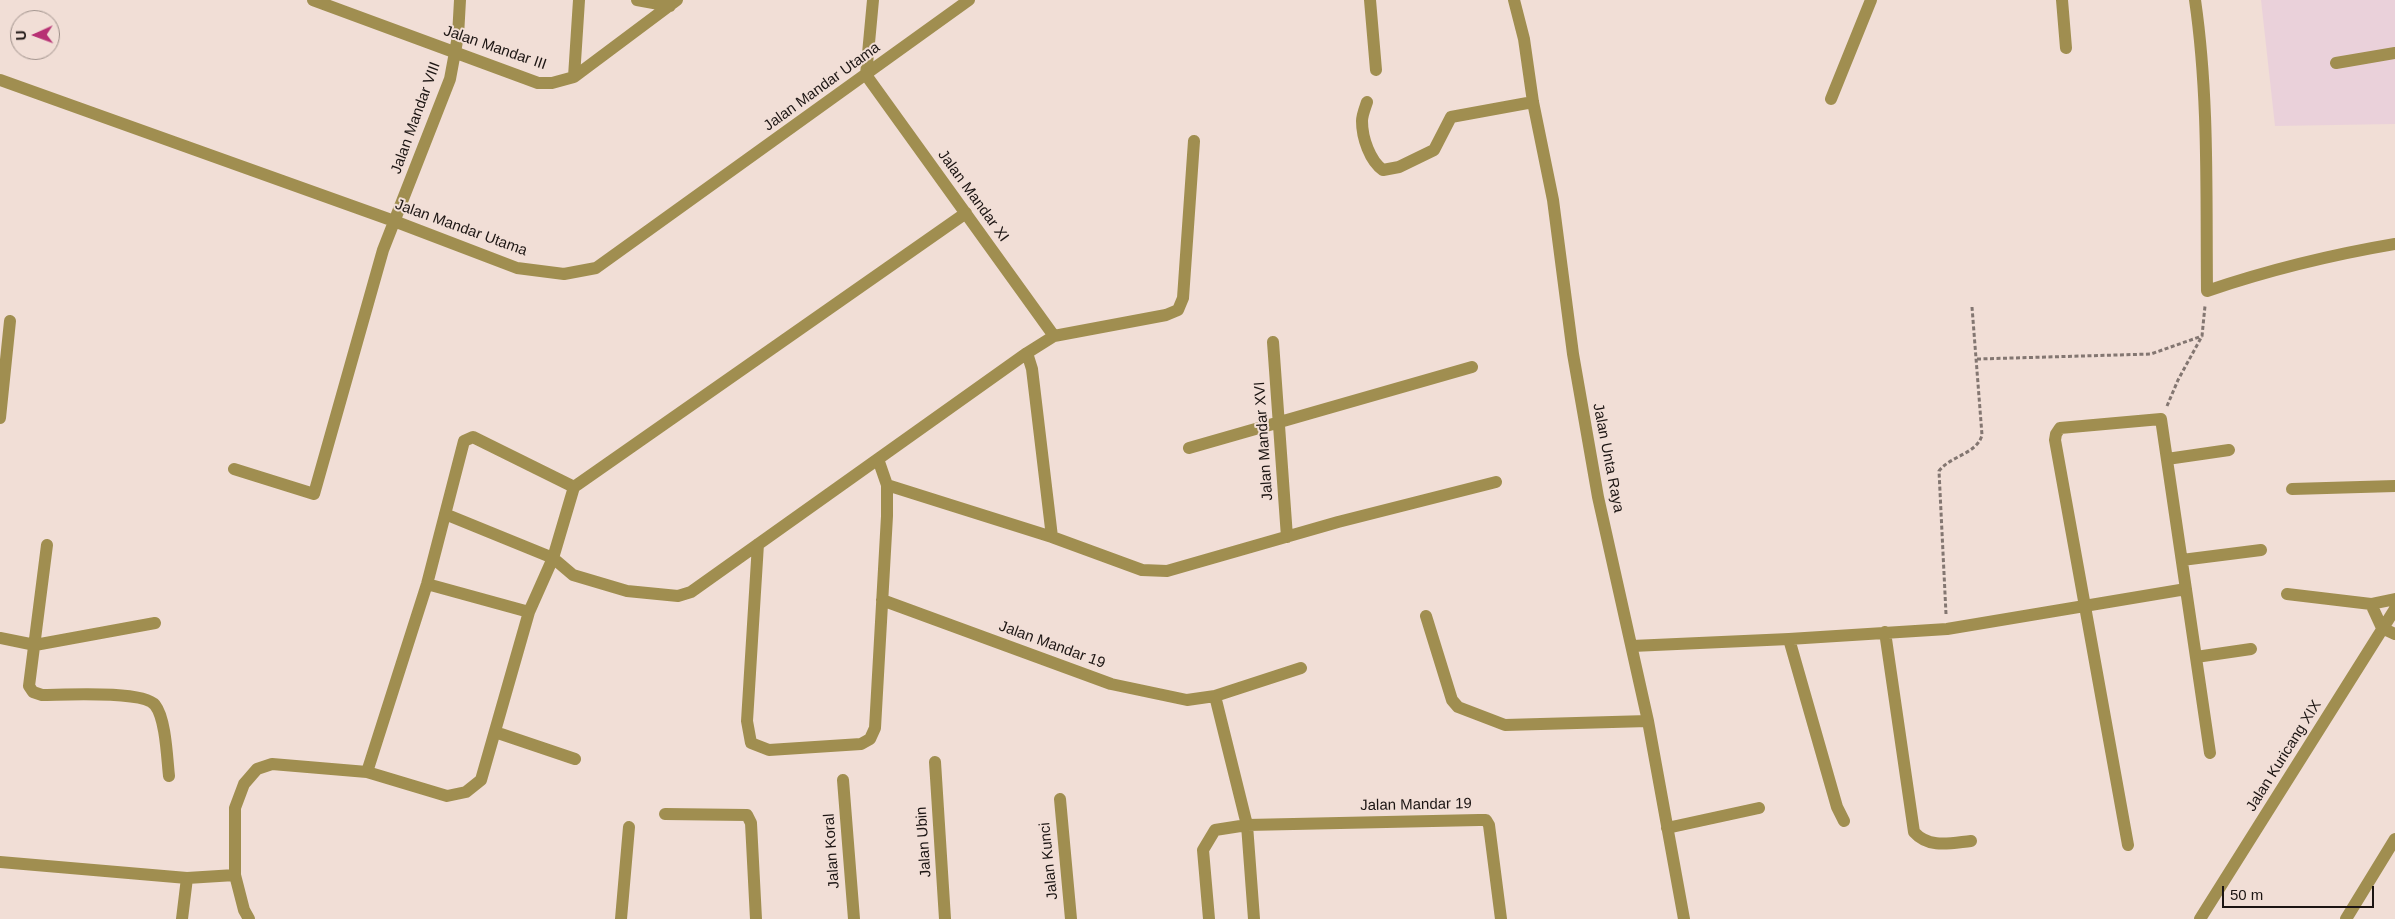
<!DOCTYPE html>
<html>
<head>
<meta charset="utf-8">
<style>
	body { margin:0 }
	#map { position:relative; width:2395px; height:919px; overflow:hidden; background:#f1ded6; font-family:Helvetica,sans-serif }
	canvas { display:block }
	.north { position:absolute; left:10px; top:10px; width:50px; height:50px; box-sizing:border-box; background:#f1ded6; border:1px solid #9c8e88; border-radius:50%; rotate:268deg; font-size:14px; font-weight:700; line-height:20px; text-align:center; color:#1c1513 }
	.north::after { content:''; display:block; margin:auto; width:18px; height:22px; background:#b73174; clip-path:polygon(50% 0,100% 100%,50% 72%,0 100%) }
	.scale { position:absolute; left:2222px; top:886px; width:152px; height:22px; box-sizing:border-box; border:2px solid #1c1513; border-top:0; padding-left:6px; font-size:15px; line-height:18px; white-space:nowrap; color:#1c1513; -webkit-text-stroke:4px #f1ded6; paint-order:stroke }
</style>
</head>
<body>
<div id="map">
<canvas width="2395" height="919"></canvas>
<div class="north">U</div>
<div class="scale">50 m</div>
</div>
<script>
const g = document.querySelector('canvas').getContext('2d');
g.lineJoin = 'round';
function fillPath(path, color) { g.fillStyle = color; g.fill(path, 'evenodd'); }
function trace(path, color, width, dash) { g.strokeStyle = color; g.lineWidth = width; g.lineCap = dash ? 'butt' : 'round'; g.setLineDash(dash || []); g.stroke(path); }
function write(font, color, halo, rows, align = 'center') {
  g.font = font + ' Helvetica,sans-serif'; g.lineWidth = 4; g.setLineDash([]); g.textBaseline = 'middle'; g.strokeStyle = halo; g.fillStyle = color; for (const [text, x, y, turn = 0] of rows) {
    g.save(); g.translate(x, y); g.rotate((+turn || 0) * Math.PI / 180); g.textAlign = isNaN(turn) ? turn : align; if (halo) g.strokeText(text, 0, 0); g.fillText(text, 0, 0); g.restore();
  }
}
fillPath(new Path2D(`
	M2261 0H2395V124L2275 126Z`), '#ead1da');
trace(new Path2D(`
	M1977 359 2151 354 2202 336
	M2167 406 2178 380 2202 336 2205 306
	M1946 614 1939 471C1950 456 1977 454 1982 435L1972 307`), '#837671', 3, [4, 2.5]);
trace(new Path2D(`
	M313 0 538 83H552L574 77 677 0
	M637 0 670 6
	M873 0 866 75 1054 336
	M1370 0 1376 70
	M1514 0 1524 39 1533 102 1553 200 1573 354 1598 497 1648 721 1684 919
	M2062 0 2066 48
	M2195 0C2209 96 2206 194 2207 291 2269 270 2330 255 2395 244
	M2336 63 2395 53
	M574 77 579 0
	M0 80 394 221 517 268 564 274 596 268 969 0
	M1831 99 1871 0
	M1367 102C1365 108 1362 115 1362 121 1362 138 1370 161 1383 170L1399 167 1434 150 1451 117 1533 102
	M1273 342 1287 537
	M0 418 10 321
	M1189 448 1472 367
	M878 459 887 485 1052 537 1032 369 1027 353
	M2167 459 2229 450
	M234 469 314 494 383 250 450 79 458 36 460 0
	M2292 489 2395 486
	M445 514 553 558 573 575 627 591 678 596 691 592 1027 353 1054 336 1166 315 1178 310 1183 298 1194 141
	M1052 537 1142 570 1167 571 1338 522 1496 482
	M758 544 747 721 751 743 769 750 861 744 870 739 875 728 887 516V485
	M47 545 29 686 33 692 42 695C63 695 142 690 155 705 166 719 167 759 169 776
	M2182 560 2261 550
	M427 584 529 612
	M2287 594 2371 604 2395 599
	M882 600 1111 684 1187 700 1215 696 1247 825 1254 919
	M2371 604 2382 628 2395 634
	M1426 616 1452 700 1458 707 1505 725 1648 721
	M1885 632 1914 832C1929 849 1951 843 1971 841
	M0 638 35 645 155 623
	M1789 639 1837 807 1844 821
	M1632 646 1789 639 1947 629 2186 589
	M2196 657 2251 649
	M1215 696 1301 668
	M495 732 575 759
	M935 762 945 919
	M367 772 427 584 464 441 473 437 574 487
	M843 780 854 919
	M1060 799 1071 919
	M665 814 747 815 751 823 756 919
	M1667 828 1759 808
	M2128 845 2055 440 2056 434 2060 428 2161 419 2210 753
	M0 862 187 878 235 875 244 910 249 919
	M235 875V808L244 784 257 769 272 764 367 772 447 796 466 792 481 780 529 612 553 558 574 487 966 213
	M182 919 187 878
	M621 919 629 827
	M1209 919 1203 850 1215 830 1247 825 1479 820H1486L1489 825 1501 919
	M2200 919 2395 609
	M2346 919 2395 839`), '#a08e50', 12);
write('15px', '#1c1513', '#f1ded6', [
	["Jalan Mandar III",495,48,19],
	["Jalan Mandar Utama",822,87,-36],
	["Jalan Mandar VIII",416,118,-70],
	["Jalan Mandar XI",973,196,54],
	["Jalan Mandar Utama",461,228,20],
	["Jalan Mandar XVI",1264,441,-94],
	["Jalan Unta Raya",1608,458,79],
	["Jalan Mandar 19",1052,645,20],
	["Jalan Kuricang XIX",2284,756,-58],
	["Jalan Mandar 19",1416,805,-1],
	["Jalan Ubin",924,842,-94],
	["Jalan Koral",832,851,-94],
	["Jalan Kunci",1049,861,-96]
]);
</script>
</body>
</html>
